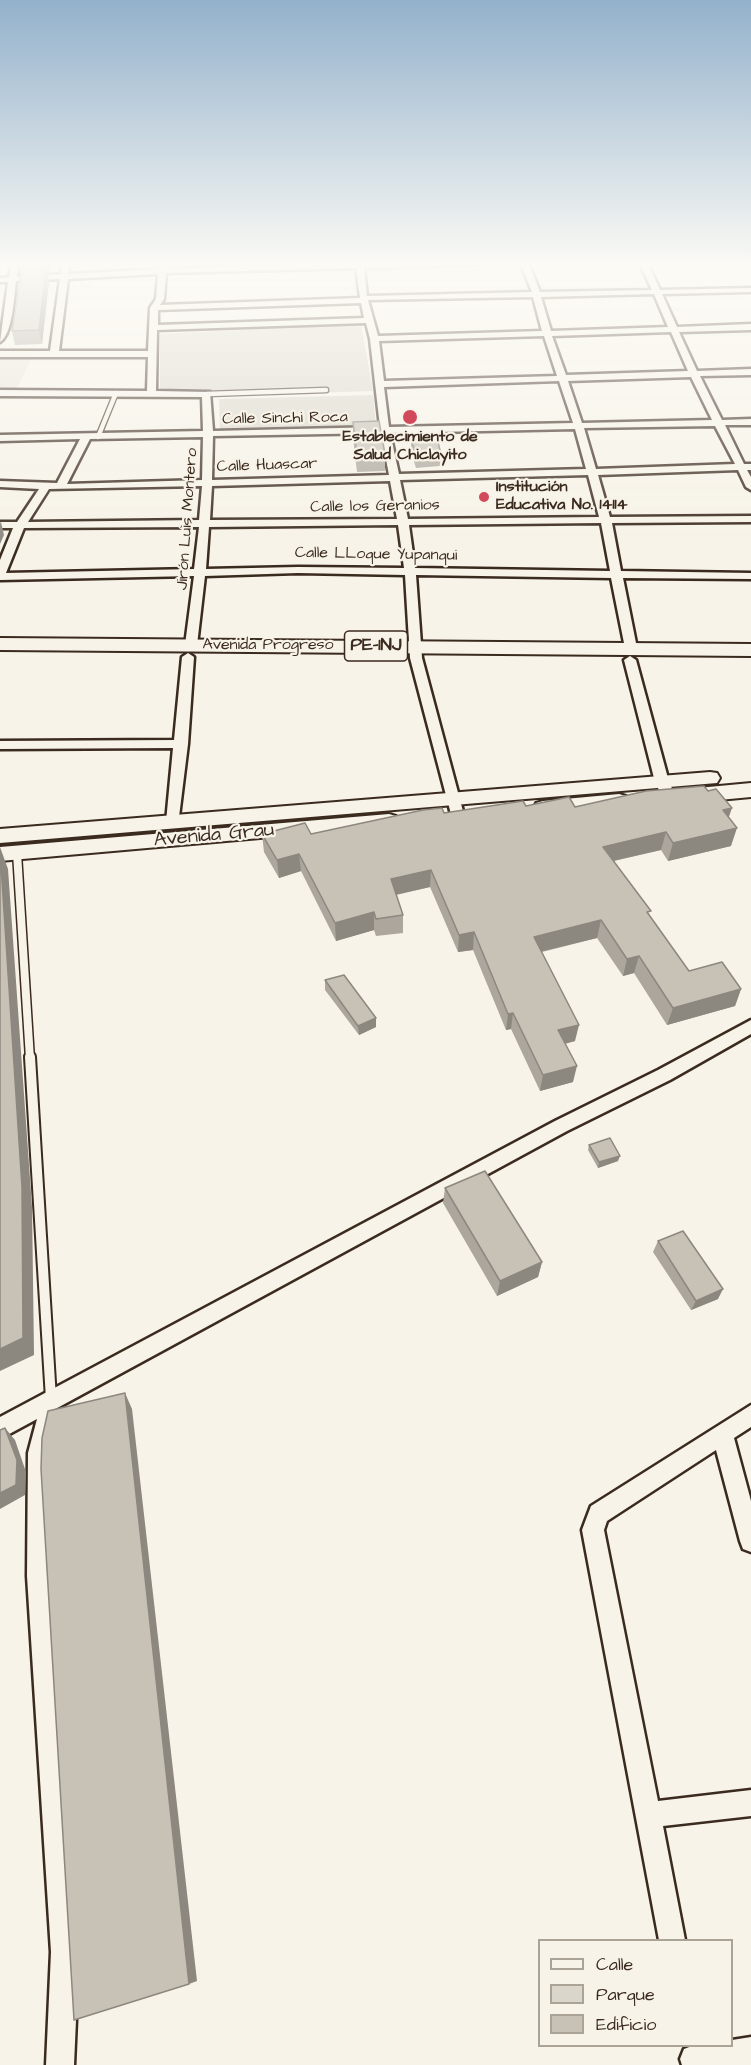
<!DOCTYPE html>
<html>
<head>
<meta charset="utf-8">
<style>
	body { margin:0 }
	#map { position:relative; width:751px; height:2065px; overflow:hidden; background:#f7f3e8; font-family:"Architects Daughter",sans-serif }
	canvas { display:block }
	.legend { position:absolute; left:538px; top:1939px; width:195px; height:108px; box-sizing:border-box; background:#f7f3e8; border:2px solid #aca397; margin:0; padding:8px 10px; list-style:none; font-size:18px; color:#3b2a1e }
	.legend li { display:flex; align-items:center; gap:12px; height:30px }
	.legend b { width:30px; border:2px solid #aca397 }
</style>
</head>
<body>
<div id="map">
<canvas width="751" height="2065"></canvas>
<ul class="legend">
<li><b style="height:8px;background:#f7f3e8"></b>Calle</li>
<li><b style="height:16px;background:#dbd6cb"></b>Parque</li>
<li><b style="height:16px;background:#c8c1b6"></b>Edificio</li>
</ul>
</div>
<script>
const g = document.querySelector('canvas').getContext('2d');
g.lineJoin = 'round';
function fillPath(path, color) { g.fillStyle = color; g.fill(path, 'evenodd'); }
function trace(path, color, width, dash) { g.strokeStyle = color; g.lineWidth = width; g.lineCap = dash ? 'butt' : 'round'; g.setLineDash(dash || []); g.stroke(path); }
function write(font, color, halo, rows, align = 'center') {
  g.font = font + ' "Architects Daughter",sans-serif'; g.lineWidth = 4.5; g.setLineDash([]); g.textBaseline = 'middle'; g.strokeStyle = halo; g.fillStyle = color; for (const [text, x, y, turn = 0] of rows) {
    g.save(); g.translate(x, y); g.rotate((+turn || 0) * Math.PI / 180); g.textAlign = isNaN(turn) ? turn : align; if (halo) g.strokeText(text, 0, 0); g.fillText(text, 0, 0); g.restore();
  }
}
fillPath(new Path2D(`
	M0 359H31L17 388H0Z`), '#e9e4d9');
fillPath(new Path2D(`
	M361 324 373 391 221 396 222 392 160 391V334Z
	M373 395 376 426 220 429 219 399Z`), '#dbd6cb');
const laneFar2 = new Path2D(`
	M207 394 326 390
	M98 437 116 393`);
const laneFar1 = new Path2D(`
	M17 853 30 1059`);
const lane = new Path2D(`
	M30 1057 51 1399`);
const street = new Path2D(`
	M11 262H19L17 277 61 274 62 262H70L68 274 159 269V262H167L166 269 355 262H491L487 264 364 268 367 296 532 292 520 262H528L540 292 652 290 639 262H647L660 290 751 288V292L662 294 677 327 751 324V330L679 332 697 371 751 369V375L700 376 722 420 751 419V425H725L744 464H751V470H747L751 477V490L746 487 738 470 598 475 610 517 751 516V522L612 523 621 571 751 573V579L623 578 637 648 631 652 625 648 611 578 416 575 422 658 464 815 462 818H452L410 658 405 575 298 573 205 576 197 645 191 649 185 645 194 576 0 580V560L13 528H0V522H17L39 489 0 487V481L57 483 80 439 0 441V435L203 431 202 397 0 396V390L147 391 148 357H0V351H50L60 279 16 281C14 296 13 334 0 342L8 282H0V278L9 277ZM356 268 360 298 160 305 164 299 166 273ZM158 274 156 299 150 308 148 351H59L68 279ZM654 294 668 327 551 331 541 297ZM533 297 542 331 378 336 368 300ZM361 303 364 318 158 325V310ZM366 323 370 339 380 427 213 431 210 392 156 391 157 330ZM671 332 688 371 566 375 552 336ZM544 336 557 376 384 381 379 341ZM691 377 712 420 582 423 568 381ZM559 381 573 423 389 427 384 387ZM715 426 735 464 596 469 584 428ZM575 429 586 469 399 474 390 433ZM381 433 389 475 212 480 213 436ZM203 437 202 480 67 484 90 439ZM588 475 599 517 408 519 400 480ZM390 481 397 519 210 520 212 486ZM202 486 199 520 28 522 49 489ZM601 523 610 571 415 568 409 525ZM398 525 404 568 298 567 206 569 209 527ZM199 527 194 569 6 573 24 528Z
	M188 653 194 657 188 744 178 825 173 827 166 822 173 748 0 749V741L174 740 182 657Z
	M630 656 636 660 669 782 676 797 674 800H664L655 782 624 660Z
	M751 1020V1034L670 1080 567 1131 48 1413 53 1416 56 1423 50 1453 49 1576 79 1952 74 2065H46L51 1952 27 1576 28 1453 37 1419 0 1439V1417L555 1121 658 1070Z
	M751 1405V1427L734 1438 751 1501V1552L743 1549 740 1541 716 1450 607 1521 604 1530 658 1801 751 1790V1816L663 1826 685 1940H659L582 1530 591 1506Z
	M751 2037V2065H682L680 2059 684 2049 692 2046H732V2040Z`);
const secondary = new Path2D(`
	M710 772 717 773 720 778 717 783 0 843V829Z
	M751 783V797L687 803 680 801 677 796 680 791 687 789Z
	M619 794 626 796 629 801 626 806 543 815 536 813 533 808 536 803 543 801Z
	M389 814 396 816 399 821 396 826 0 861V847Z`);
const primary = new Path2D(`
	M0 638 751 644V656L0 650Z`);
trace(laneFar2, '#3b2a1e', 7);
trace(laneFar1, '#3b2a1e', 11);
trace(lane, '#3b2a1e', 14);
trace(street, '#3b2a1e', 5);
trace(secondary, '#3b2a1e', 4);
trace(primary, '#3b2a1e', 4);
trace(laneFar2, '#f7f3e8', 4.5);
trace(laneFar1, '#f7f3e8', 8);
trace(lane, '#f7f3e8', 10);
fillPath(street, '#f7f3e8');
fillPath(secondary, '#f7f3e8');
fillPath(primary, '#f7f3e8');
fillPath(new Path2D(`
	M22 262H50L49 273H47L49 282 42 344 15 345 12 331 24 269Z
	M353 422 385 454V471L357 472 353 439Z
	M411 440 441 454 440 466 416 468 411 452Z
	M526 806 575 807 729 817 731 846 668 861 661 850 614 861 650 916 689 971 741 989 735 1006 667 1025 634 973 623 976 597 938 542 952 575 1041 565 1044 573 1082 540 1091 511 1029 506 1030 473 950 458 952 430 887 396 895 403 915V933L376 936 374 930 336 941 301 871 279 878 264 852 262 834H311L444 813Z
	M325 980 376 1027 359 1035 325 990Z
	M589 1145 618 1161 598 1168 588 1150Z
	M445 1188 542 1262 538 1277 497 1296 443 1203Z
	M658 1241 718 1299 691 1310 653 1252Z`), '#aca69d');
fillPath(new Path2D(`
	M47 262H50L49 273Z
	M46 268 49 282 42 344 39 330Z
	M1 522 4 535 0 544V523Z
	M732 808 726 825 723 810Z
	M737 828 731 846 668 861 673 843Z
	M666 832 661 850 599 864 603 847Z
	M0 847 8 869 32 1207 34 1355 0 1371Z
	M299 854 301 871 279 878 277 860Z
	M431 870 430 887 390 896 391 879Z
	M374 912V930L336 941 335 923Z
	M601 920 597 938 531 954 534 937Z
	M474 932 473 950 458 952 459 935Z
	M639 956 634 973 623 976 627 959Z
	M741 989 735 1006 667 1025 673 1008Z
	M513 1013 511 1029 506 1030 508 1014Z
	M376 1018V1027L359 1035 358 1026Z
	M579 1025 575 1041 555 1046 558 1030Z
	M577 1066 573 1082 540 1091 543 1075Z
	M620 1156 618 1161 598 1168 599 1162Z
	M542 1262 538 1277 497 1296 500 1281Z
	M723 1289 718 1299 691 1310 696 1301Z
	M125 1393 132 1409 197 1981 189 1984Z
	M5 1428 15 1440 26 1472 25 1495 0 1509V1493Z`), '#8c877f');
const building = new Path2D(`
	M46 268 39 330 12 331 22 269Z
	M379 421 385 454 357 455 353 422Z
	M437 438 441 454 417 456 411 440Z
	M704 786 708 791 716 789 732 808 723 810 737 828 673 843 666 832 603 847 651 911 647 912 689 971 722 962 741 989 673 1008 639 956 627 959 601 920 534 937 579 1025 558 1030 577 1066 543 1075 513 1013 508 1014 474 932 459 935 431 870 391 879 403 915 376 919 374 912 335 923 299 854 277 860 262 834 305 823 311 834 423 810 442 808 444 813 523 801 526 806 569 797 575 807 646 791Z
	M0 850 22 1187 23 1338 0 1349Z
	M344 975 376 1018 358 1026 325 980Z
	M610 1138 620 1156 599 1162 589 1145Z
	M485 1171 542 1262 500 1281 445 1188Z
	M683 1231 723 1289 696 1301 658 1241Z
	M125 1393 189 1984 74 2020 41 1469 42 1438 48 1411Z
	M5 1428 17 1460 16 1485 0 1493V1430Z`);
fillPath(building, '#c8c1b6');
trace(building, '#8c877f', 1.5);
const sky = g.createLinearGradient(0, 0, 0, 551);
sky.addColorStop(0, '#93b1cb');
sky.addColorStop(0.48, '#fbfaf5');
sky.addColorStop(1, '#fbfaf500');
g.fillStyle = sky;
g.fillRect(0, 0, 751, 551);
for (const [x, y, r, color] of [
	[410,417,8,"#d1495b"],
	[484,497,6,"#d1495b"]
]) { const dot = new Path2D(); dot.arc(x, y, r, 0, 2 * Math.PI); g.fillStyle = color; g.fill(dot); trace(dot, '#f7f3e8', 2); }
write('16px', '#3b2a1e', '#f7f3e8', [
	["Calle Sinchi Roca",285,419,-1],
	["Calle Huascar",267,466,-2],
	["Calle los Geranios",375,507,-1],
	["Jirón Luis Montero",188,519,-86],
	["Calle LLoque Yupanqui",376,555,1],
	["Avenida Progreso",268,646]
]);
write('bold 16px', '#3b2a1e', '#f7f3e8', [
	["Establecimiento de",410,438],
	["Salud Chiclayito",410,456],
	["Institución",496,488,"left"],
	["Educativa No. 14114",496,506,"left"]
]);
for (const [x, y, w] of [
	[376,646,63]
]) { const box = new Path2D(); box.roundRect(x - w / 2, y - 15, w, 30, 4.5); g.fillStyle = '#f7f3e8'; g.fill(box); trace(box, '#3b2a1e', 1.5); }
write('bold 18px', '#3b2a1e', null, [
	["PE-1NJ",376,646]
]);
write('20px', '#3b2a1e', '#f7f3e8', [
	["Avenida Grau",214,836,-5]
]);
</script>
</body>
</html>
